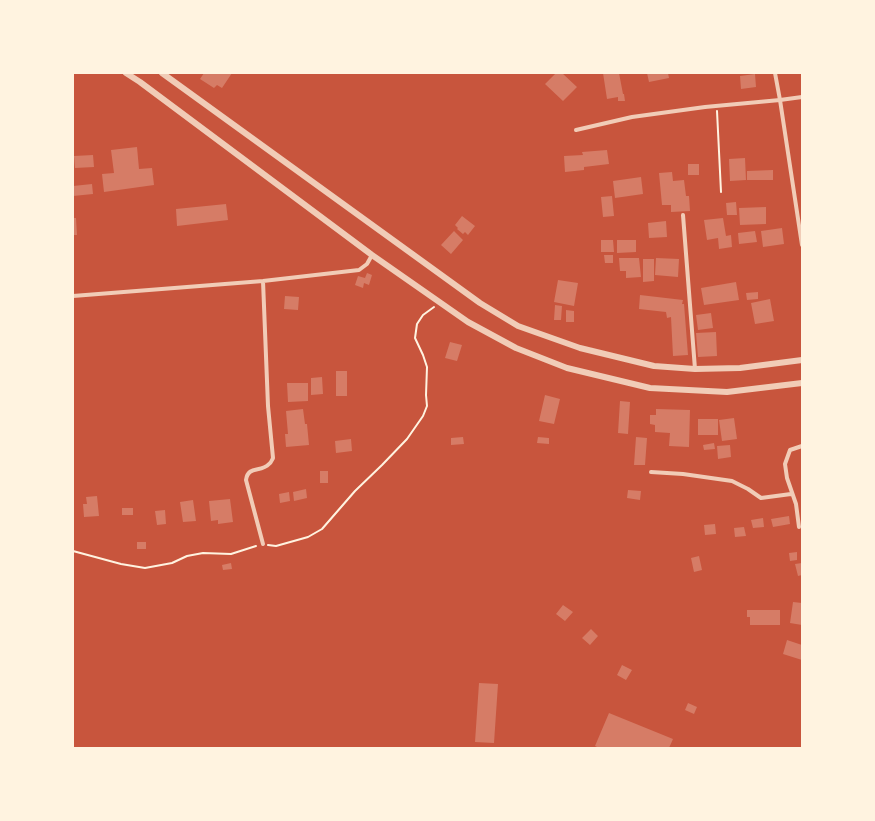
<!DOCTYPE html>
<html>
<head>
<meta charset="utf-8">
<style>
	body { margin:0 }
	#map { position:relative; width:875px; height:821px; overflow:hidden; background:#c8553d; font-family:Lato,sans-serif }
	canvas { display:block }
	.frame { position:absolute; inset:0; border:74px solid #fff3e0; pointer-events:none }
</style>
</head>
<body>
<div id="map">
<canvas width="875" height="821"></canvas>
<div class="frame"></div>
</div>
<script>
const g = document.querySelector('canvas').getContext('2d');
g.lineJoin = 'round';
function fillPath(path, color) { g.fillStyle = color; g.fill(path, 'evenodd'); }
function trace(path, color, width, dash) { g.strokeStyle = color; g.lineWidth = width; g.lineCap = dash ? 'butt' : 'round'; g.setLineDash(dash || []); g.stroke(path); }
fillPath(new Path2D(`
	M204 73H232L222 88 217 85 214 88 200 79Z
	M556 73H562L577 87 563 101 545 84Z
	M603 73H619L623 94H624L625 101H618V97L607 99Z
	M647 73H668L669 78 649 82Z
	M755 74 756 87 741 89 740 76Z
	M137 147 139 169 152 168 154 185 104 192 102 174 114 173 111 150Z
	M607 150 609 164 584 167V170L565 172 564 156 583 155 582 152Z
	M93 155 94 167 75 168 74 156Z
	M745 158 746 180 730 181 729 159Z
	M688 164H699V175H688Z
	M773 170V180H747V171Z
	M672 172 673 181 684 180 686 196H689L690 211 671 212V205H662L659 173Z
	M641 177 643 194 615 198 613 181Z
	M92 184 93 194 73 196V186Z
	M612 196 614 216 603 217 601 197Z
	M736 202 737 215H727L726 203Z
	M226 204 228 220 177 226 176 209Z
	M766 207V224L740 225 739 208Z
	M462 216 475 226 468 235 465 232 463 234 457 229 458 228 455 225Z
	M73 218H76L77 235H73Z
	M723 218 726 236 731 235 732 247 719 249 718 238 707 240 704 220Z
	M666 221 667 237 649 238 648 223Z
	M782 228 784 244 763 247 761 231Z
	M454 231 463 240 451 254 441 245Z
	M755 231 757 242 739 244 738 233Z
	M601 240H613L614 252H601Z
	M617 240H636V252L617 253Z
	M604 255H613V263H605Z
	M619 258H639L641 277 626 278V271H620Z
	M656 258 679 259 678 277 655 275Z
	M643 259H654V281L643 282Z
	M367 273 372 275 369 285 364 283 363 288 355 285 358 276 365 278Z
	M558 280 578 283 574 306 554 302Z
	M736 282 739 300 704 305 701 288Z
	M758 292V299L747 300 746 293Z
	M640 295 683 300 682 304H684L688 355 673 356 671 317 667 318 666 312 639 309Z
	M285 296 299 297 298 310 284 309Z
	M770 299 774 321 755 324 751 303Z
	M555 305 562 306 561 320H554Z
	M566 310 574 311V322H566Z
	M711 313 713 328 698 330 696 315Z
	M716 332 717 356 698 357 696 333Z
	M450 342 462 345 457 361 445 358Z
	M336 371H347V396H336Z
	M322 377 323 394 311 395V378Z
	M287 383H308V401L288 402Z
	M545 395 560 399 554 424 539 421Z
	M620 401 630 402 628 434 618 433Z
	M303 409 305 424H307L309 445 286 447 285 434H288L286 411Z
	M656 409 690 410 689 447 669 446 670 433 655 432V425L650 424V415H656Z
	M734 418 737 439 722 441 719 420Z
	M698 419H718V435H698Z
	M463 437 464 444 451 445V438Z
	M538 437 549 438V444L537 443Z
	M636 437 647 438 645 465H634Z
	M351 439 352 451 336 453 335 441Z
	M714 443 715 449 704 450 703 445Z
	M730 445 731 457 718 459 717 446Z
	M320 471H328V483H320Z
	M306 489 307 498 294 501 293 492Z
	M628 490 641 491 640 500 627 498Z
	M289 492 290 501 280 503 279 494Z
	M97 496 99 516 84 517 83 504H87L86 497Z
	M230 499 233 522 218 524V520L211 521 209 501Z
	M193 500 196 521 183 522 180 502Z
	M122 508H133V515H122Z
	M165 510 166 524 157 525 155 511Z
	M789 516 790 524 773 527 771 519Z
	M763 518 764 527 753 528 751 520Z
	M715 524 716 534 705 535 704 525Z
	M744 527 746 536 735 537 734 528Z
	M137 542H146V549H137Z
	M797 552V560L790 561 789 553Z
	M699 556 702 570 694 572 691 558Z
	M231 563 232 569 223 570 222 565Z
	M802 563V575L798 576 795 564Z
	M793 602 802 603V625L790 623Z
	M563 605 573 612 565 621 556 614Z
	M747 610H780V625H750V617H747Z
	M591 629 598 636 590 645 582 638Z
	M787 640 802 645V660L783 654Z
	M622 665 632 670 626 680 617 675Z
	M479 683 498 684 494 743 475 742Z
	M688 703 697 707 694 714 685 710Z
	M609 713 673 739 669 748H599L595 746Z`), '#d67c66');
trace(new Path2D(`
	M717 111 721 192
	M268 545 276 546 308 537 322 529 355 491 382 465 407 439 423 416 427 406 426 395 427 367 423 355 415 338 417 324 423 315 434 307
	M73 551 121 564 145 568 172 563 187 556 203 553 231 554 256 546`), '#fff3e0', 2);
trace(new Path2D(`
	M775 73 780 100 802 245
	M576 130 632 117 705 107 780 100 802 97
	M683 215 695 369
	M263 281 268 406 273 458C272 460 271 463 269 464 261 473 248 465 246 480L263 544
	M73 296 263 281 359 270 367 264 372 255
	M651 472 683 474 732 481 748 489 761 498 791 494
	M799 527 796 504 787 478 785 464 790 450 802 446`), '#f1ccb7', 4);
trace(new Path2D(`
	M126 73 140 82 372 255 468 322 516 348 567 368 650 388 727 392 802 383
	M162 73 480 303 518 326 580 348 654 366 695 369 740 368 802 360`), '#f1ccb7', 6);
</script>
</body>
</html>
